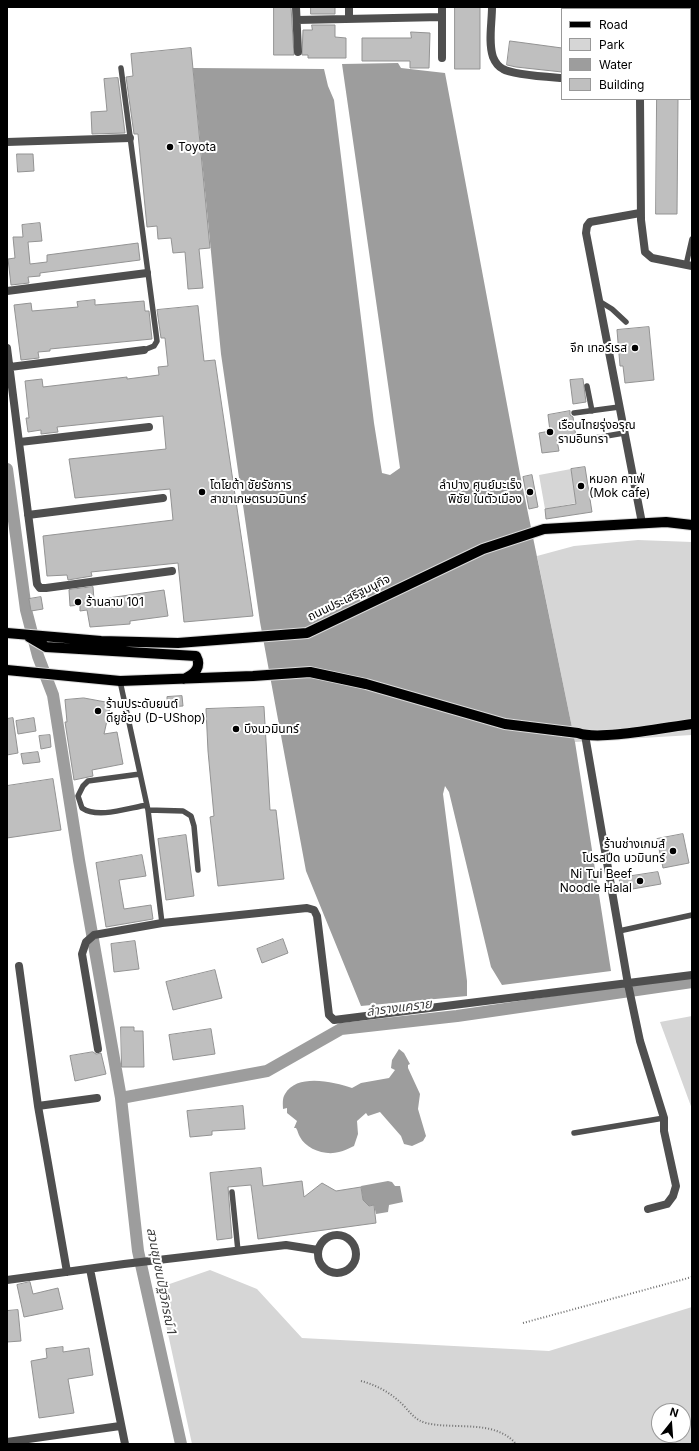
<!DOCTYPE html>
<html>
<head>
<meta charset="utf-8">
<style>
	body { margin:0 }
	#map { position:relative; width:699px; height:1451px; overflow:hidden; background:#fff; font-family:Inter,sans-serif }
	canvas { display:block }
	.frame { position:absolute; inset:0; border:8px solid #000; pointer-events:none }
	.legend { position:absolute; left:561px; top:8px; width:130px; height:92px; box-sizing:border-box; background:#fff; border:1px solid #999; margin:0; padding:5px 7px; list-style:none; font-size:12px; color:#000 }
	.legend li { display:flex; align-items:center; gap:8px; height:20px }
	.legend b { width:20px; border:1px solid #999 }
	.north { position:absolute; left:651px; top:1403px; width:40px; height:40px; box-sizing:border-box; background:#fff; border:1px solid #999; border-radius:50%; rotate:17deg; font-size:11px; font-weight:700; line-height:16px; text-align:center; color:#000 }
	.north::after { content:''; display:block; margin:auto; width:14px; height:18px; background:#000; clip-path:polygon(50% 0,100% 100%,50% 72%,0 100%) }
</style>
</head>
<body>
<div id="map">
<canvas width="699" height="1451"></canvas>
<div class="frame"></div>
<ul class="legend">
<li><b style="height:5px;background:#000"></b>Road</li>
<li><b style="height:11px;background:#d6d6d6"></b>Park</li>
<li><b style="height:11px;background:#9d9d9d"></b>Water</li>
<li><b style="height:11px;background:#bfbfbf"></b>Building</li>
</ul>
<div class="north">N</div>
</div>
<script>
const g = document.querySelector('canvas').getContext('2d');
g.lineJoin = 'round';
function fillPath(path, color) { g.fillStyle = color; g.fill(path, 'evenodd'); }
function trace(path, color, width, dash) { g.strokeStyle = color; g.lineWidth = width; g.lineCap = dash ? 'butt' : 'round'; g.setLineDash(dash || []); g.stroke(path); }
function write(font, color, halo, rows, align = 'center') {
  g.font = font + ' Inter,"Noto Sans Thai",sans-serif'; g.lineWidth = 4; g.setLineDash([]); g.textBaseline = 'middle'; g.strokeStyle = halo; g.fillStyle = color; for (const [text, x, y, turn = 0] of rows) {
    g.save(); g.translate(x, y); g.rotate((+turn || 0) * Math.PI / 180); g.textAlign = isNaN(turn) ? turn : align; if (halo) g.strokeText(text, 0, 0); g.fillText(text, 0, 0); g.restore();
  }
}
fillPath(new Path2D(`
	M571 469 576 503 545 509 539 475Z
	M638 540 692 542V735L575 742 537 556 574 546Z
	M692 1016V1109L660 1022Z
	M210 1270 257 1289 302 1338 549 1351 692 1307V1444H192L158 1288ZM659 1411H683V1435H659Z`), '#d6d6d6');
fillPath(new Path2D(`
	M398 63 401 68 445 73 520 474 575 742 611 971 502 985 491 967 449 792 445 786 443 794 467 981V996L361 1006 306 871 260 622 221 354 193 68 324 69 328 86 334 100 374 423 382 473 390 475 400 468 342 64Z
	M399 1049 404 1053 410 1064 408 1065V1068L420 1094 418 1109 426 1136 423 1141 412 1146 404 1144 401 1136 380 1112 368 1116 366 1113 357 1121 358 1134 354 1146C349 1148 344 1151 339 1152 325 1156 306 1149 300 1137 298 1134 298 1131 296 1128H294L297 1121 287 1113V1108L283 1109C283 1105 282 1098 285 1094 297 1073 334 1082 352 1088L361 1083 389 1078 395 1070 391 1068 392 1060Z
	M388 1181 392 1182 395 1186H400L403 1202 389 1205 388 1212 376 1214 374 1205 369 1206 363 1200 361 1186Z`), '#9d9d9d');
trace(new Path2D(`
	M7 469 26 610 38 656 53 695 79 860 121 1098 138 1251 181 1444
	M121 1098 267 1071 341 1029 457 1016 692 982`), '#9d9d9d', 12);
const building = new Path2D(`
	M274 7H291L294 55H274Z
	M311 7H335V14H311Z
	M455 7H480V69H455Z
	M312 25H335V37L346 38V58H308V55H302L303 30H312Z
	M411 32 430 33 429 68H410V61H362V38H411Z
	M510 41 562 48V72L516 67 507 65Z
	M191 48 210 248 199 249 203 288 188 289 185 252 173 253 171 238 158 239 157 226 147 227 138 134H134L126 77 133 76 131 54Z
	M118 78 125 133 92 134 91 112 107 111 104 79Z
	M657 99H678L677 214H656Z
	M17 154H33L34 171 18 172Z
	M40 223 42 241 28 242 30 264 47 262V255L138 243 140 260 40 273V276L28 277 29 283 11 285 8 259 15 258 13 237H23L22 225Z
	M95 300V305L144 301 145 311H149L152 339 50 349V351L38 352 39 358 21 360 14 305 31 303 32 311 44 310 78 307 77 302Z
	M198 306 204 361 215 360 253 616 184 622 178 563 91 572 92 576 68 580 67 575 47 576 43 536 173 520 170 489 75 498 69 459 166 449 163 416 57 427 58 432 41 434V430L28 432 26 418H29L25 381 42 379 43 387 127 377V379L159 375 158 367 168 366 165 338H161L157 310Z
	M649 327 654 380 625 383 623 366H620L617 330Z
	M583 379 586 402 573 404 570 380Z
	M570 411V415L573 417 576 437 557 440 559 451 542 453 539 433 550 431 548 415Z
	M585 467 592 512 546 519 545 509 576 504 571 469Z
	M532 475 538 507 529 509 523 477Z
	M93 587 94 600 164 590 168 616 130 621V624L90 627 87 610 80 611V605L70 606 69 590Z
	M41 597 43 609 31 611 29 599Z
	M182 696 183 706 167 707V697Z
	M84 698 111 703 104 734 117 732 123 764 92 770 93 776 74 780 65 722H67L65 700Z
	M264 707 270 810H276L284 879 218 886 210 817 214 816 208 751 206 709Z
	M13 718 18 753 7 755V719Z
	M34 718 36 731 18 734 16 721Z
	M50 735 51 747 41 749 39 736Z
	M38 752 40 762 23 764 21 754Z
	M53 779 61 830 7 838V786Z
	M683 834 689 863 663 868 657 839Z
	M186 835 194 896 166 900 158 839Z
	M142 855 146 876 119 880 124 909 151 905 153 919 106 927 96 863Z
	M658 872 661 884 621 891 619 878Z
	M283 939 288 953 262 963 257 949Z
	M135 941 139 969 114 972 111 944Z
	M215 970 222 998 173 1010 166 982Z
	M121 1027H134V1031H143L144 1067H122Z
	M211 1029 215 1054 173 1060 169 1035Z
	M93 1052 96 1054 101 1053 106 1074 75 1081 70 1056Z
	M243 1106 245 1129 212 1131V1135L190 1137 187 1111Z
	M261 1168 263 1186 302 1181 304 1197 322 1183 336 1191 361 1187 363 1200 369 1206 374 1205 376 1223 258 1239 251 1185 228 1187 232 1238 217 1240 210 1173Z
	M30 1282 33 1294 58 1288 63 1309 24 1317 17 1285Z
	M18 1310 21 1341 7 1342V1311Z
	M63 1347V1352L89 1348 93 1375 68 1379 74 1413 39 1418 31 1361 47 1358 46 1349Z`);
fillPath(building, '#bfbfbf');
trace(building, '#939393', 1);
const primary = new Path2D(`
	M7 633 101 641 178 643 307 633 483 549 544 529 666 522 692 525
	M29 637 46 647 196 656C202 667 195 674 184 679
	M7 670 120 681 253 676 310 672 366 684 505 724 578 733C599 741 667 727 692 724`);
trace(primary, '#dbdbdb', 12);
trace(new Path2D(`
	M523 1323 692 1277
	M361 1381C377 1385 393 1394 405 1407 412 1415 416 1420 426 1423 455 1430 495 1419 516 1444`), '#717171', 2, [1, 2]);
trace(new Path2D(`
	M121 68 157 341 154 346 144 350
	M690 68 692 69
	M686 265 692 239
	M599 301 612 309 626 322
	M587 386 592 411
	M574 413 619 407
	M583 440 624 433
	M120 681 148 810 162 923
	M140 774 88 781 83 786 78 796 82 808C98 819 128 808 147 805
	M148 810 183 811 191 816 194 826 198 870
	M619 931 692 915
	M574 1133 664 1118
	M232 1192 238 1251`), '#4f4f4f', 5.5);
trace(new Path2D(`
	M296 7 298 52
	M349 7V19
	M442 7V58
	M492 7C492 23 488 42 493 57 495 62 499 67 503 69 513 75 549 77 562 78
	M297 20 442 17
	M640 99 641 220 645 252 652 258 692 266
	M7 142 130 138
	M640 213 590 222 587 226 586 233 642 523
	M7 291 147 273
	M7 348 37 584 40 588H46L172 571
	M10 367 144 350
	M20 442 149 427
	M28 515 163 498
	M585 735 628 984 640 1041 664 1118V1131L676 1186 673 1196 667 1204 648 1209
	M19 966 38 1106 67 1272
	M98 1049 82 954 86 942 94 935 162 923 307 908 314 910 317 916 329 1015 334 1020 692 975
	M38 1106 97 1098
	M318 1254a19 19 0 1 1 38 0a19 19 0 1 1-38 0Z
	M90 1269 125 1444
	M7 1280 124 1264 286 1245 318 1250
	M7 1442 120 1426`), '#4f4f4f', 8);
trace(primary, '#000', 10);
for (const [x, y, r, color] of [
	[170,147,4,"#000"],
	[635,348,4,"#000"],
	[550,432,4,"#000"],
	[581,486,4,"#000"],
	[202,492,4,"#000"],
	[530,492,4,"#000"],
	[78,602,4,"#000"],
	[98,711,4,"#000"],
	[236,729,4,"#000"],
	[673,851,4,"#000"],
	[640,881,4,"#000"]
]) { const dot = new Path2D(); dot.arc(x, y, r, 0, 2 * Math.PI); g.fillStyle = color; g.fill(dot); trace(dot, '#fff', 1.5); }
write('12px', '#000', '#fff', [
	["Toyota",178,147],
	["จึก เทอร์เรส",627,348,"right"],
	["เรือนไทยรุ่งอรุณ",558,425],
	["รามอินทรา",558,439],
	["หมอก คาเฟ่",589,479],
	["(Mok cafe)",589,493],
	["โตโยต้า ชัยรัชการ",210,485],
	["สาขาเกษตรนวมินทร์",210,499],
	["ลำปาง ศูนย์มะเร็ง",522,485,"right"],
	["พิชัย ในตัวเมือง",522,499,"right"],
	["ร้านลาบ 101",86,602],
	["ร้านประดับยนต์",106,704],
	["ดียูช้อป (D-UShop)",106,718],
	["บึงนวมินทร์",244,729],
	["ร้านช่างเกมส์",665,844,"right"],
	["โปรสปีด นวมินทร์",665,858,"right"],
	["Ni Tui Beef",632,874,"right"],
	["Noodle Halal",632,888,"right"]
], 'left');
write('12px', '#000', '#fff', [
	["ถนนประเสริฐมนูกิจ",349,598,-26]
]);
write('italic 13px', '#3e3e3e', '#fff', [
	["ลำรางแคราย",399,1008,-7],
	["สวนชุมชนปัฐวิกรณ์ 1",161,1281,79]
]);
</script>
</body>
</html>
